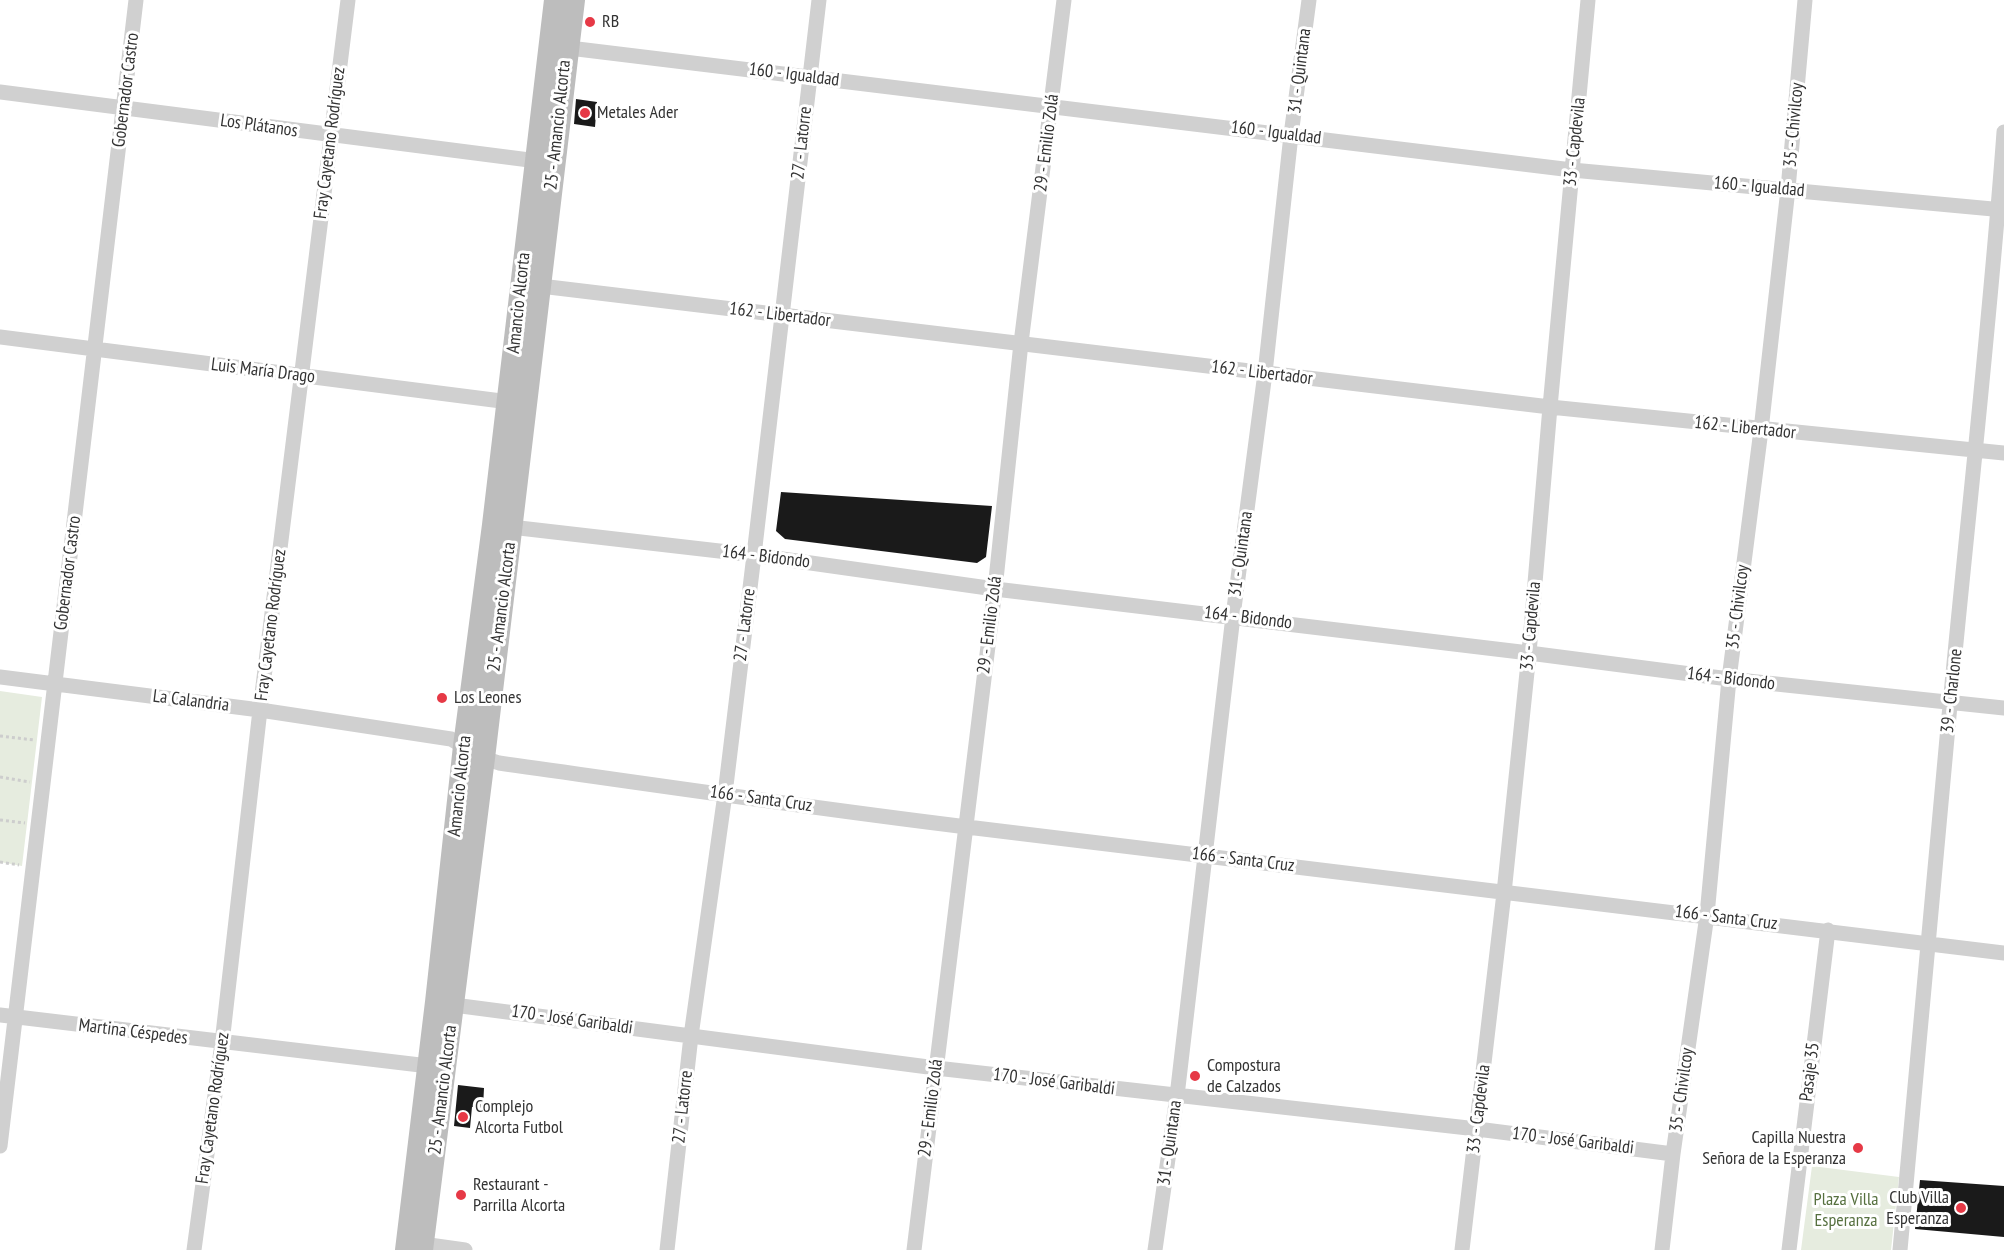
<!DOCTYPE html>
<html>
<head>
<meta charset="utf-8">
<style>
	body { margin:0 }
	canvas { display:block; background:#fff }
</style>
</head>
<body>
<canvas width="2004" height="1250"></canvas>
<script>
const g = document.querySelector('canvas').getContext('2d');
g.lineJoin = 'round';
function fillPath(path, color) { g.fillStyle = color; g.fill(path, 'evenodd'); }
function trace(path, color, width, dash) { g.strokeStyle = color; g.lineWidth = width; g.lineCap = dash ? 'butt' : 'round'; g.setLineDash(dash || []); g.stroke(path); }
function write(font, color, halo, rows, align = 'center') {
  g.font = font + ' "PT Sans Narrow",sans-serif'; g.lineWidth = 6; g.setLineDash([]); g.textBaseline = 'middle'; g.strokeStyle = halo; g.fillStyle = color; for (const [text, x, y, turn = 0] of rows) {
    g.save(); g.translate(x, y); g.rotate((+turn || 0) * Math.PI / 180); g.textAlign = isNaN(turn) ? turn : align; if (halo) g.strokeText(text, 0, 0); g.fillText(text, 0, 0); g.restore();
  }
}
fillPath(new Path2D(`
	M0 691 42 697 22 866 0 862Z
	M1812 1166 1899 1177 1891 1250H1801Z`), '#e6ecdf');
fillPath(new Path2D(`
	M576 99 597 102 595 127 574 124Z
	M781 492 992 506 986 557 977 563 785 539 776 531Z
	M458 1085 484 1088 483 1108 472 1107 470 1128 454 1126Z
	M1920 1180 2004 1186V1237L1915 1229Z`), '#1a1a1a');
trace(new Path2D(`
	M0 736 34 740
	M0 777 30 782
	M0 820 25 823
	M0 862 19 865`), '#cdcdcd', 3, [3, 3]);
trace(new Path2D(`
	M561 47 1572 170 2004 210
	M0 92 545 162
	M532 285 1550 407 2004 453
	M0 337 517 403
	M502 526 754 555 995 589 1529 653 1729 679 2004 708
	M0 677 260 710 451 739 484 758 499 763C655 785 811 808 967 827 1313 870 1659 909 2004 953
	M446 1004 936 1068 1477 1129 1673 1154
	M0 1015 437 1067
	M0 1146 136 0
	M415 1243 465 1250
	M194 1250 222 1043 260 710 348 0
	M667 1250 691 1036 725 794 754 555 819 0
	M914 1250 995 589 1021 343 1064 0
	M1155 1250 1177 1096 1233 616 1265 373 1291 135 1309 0
	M1462 1250 1504 893 1529 653 1550 407 1588 0
	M1662 1250 1673 1154 1707 915 1729 679 1761 430 1788 189 1805 0
	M1789 1250 1828 930
	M1900 1250C1917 1068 1933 887 1950 705 1968 514 1990 324 2004 132`), '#d0d0d0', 15);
trace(new Path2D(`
	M406 1250 436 1002 464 746 493 525 555 0
	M422 1250 484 758 574 0`), '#bdbdbd', 22);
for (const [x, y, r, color] of [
	[590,22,6,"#e63946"],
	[585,113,6,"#e63946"],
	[442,698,6,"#e63946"],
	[1195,1076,6,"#e63946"],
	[463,1117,6,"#e63946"],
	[1858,1148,6,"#e63946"],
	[461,1195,6,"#e63946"],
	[1961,1208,6,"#e63946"]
]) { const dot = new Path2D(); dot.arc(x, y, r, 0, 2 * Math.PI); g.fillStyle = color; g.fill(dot); trace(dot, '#fff', 2); }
write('18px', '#333', '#fff', [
	["RB",602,22],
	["Metales Ader",597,113],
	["Los Leones",454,698],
	["Compostura",1207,1066],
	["de Calzados",1207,1087],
	["Complejo",475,1107],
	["Alcorta Futbol",475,1128],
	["Capilla Nuestra",1846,1138,"right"],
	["Señora de la Esperanza",1846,1159,"right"],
	["Restaurant -",473,1185],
	["Parrilla Alcorta",473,1206],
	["Club Villa",1949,1198,"right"],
	["Esperanza",1949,1219,"right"]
], 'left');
write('18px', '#333', '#fff', [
	["31 - Quintana",1300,71,-83],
	["160 - Igualdad",794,75,7],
	["Gobernador Castro",126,90,-83],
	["25 - Amancio Alcorta",558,125,-84],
	["35 - Chivilcoy",1794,125,-85],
	["Los Plátanos",259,126,8],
	["160 - Igualdad",1276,133,7],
	["33 - Capdevila",1575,142,-84],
	["Fray Cayetano Rodríguez",330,143,-83],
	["27 - Latorre",802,143,-84],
	["29 - Emilio Zolá",1047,143,-83],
	["160 - Igualdad",1759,187,5],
	["Amancio Alcorta",519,303,-84],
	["162 - Libertador",780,315,7],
	["Luis María Drago",263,371,7],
	["162 - Libertador",1262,373,7],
	["162 - Libertador",1745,428,6],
	["31 - Quintana",1241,554,-82],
	["164 - Bidondo",766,557,7],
	["Gobernador Castro",68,573,-83],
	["25 - Amancio Alcorta",502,607,-83],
	["35 - Chivilcoy",1738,607,-83],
	["164 - Bidondo",1248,618,7],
	["Fray Cayetano Rodríguez",271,625,-83],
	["27 - Latorre",745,625,-83],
	["29 - Emilio Zolá",990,625,-83],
	["33 - Capdevila",1531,626,-85],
	["164 - Bidondo",1731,679,7],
	["39 - Charlone",1952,691,-84],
	["La Calandria",191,701,7],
	["Amancio Alcorta",460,786,-84],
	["166 - Santa Cruz",761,799,8],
	["166 - Santa Cruz",1243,860,7],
	["166 - Santa Cruz",1726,918,7],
	["170 - José Garibaldi",572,1020,8],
	["Martina Céspedes",133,1032,7],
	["Pasaje 35",1810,1072,-83],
	["170 - José Garibaldi",1054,1082,7],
	["25 - Amancio Alcorta",443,1090,-83],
	["35 - Chivilcoy",1682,1090,-82],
	["27 - Latorre",683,1107,-84],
	["Fray Cayetano Rodríguez",213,1108,-82],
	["29 - Emilio Zolá",931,1108,-83],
	["33 - Capdevila",1479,1109,-83],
	["170 - José Garibaldi",1573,1141,7],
	["31 - Quintana",1170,1143,-82]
]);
write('18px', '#56703f', '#fff', [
	["Plaza Villa",1846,1200],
	["Esperanza",1846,1221]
]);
</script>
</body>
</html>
